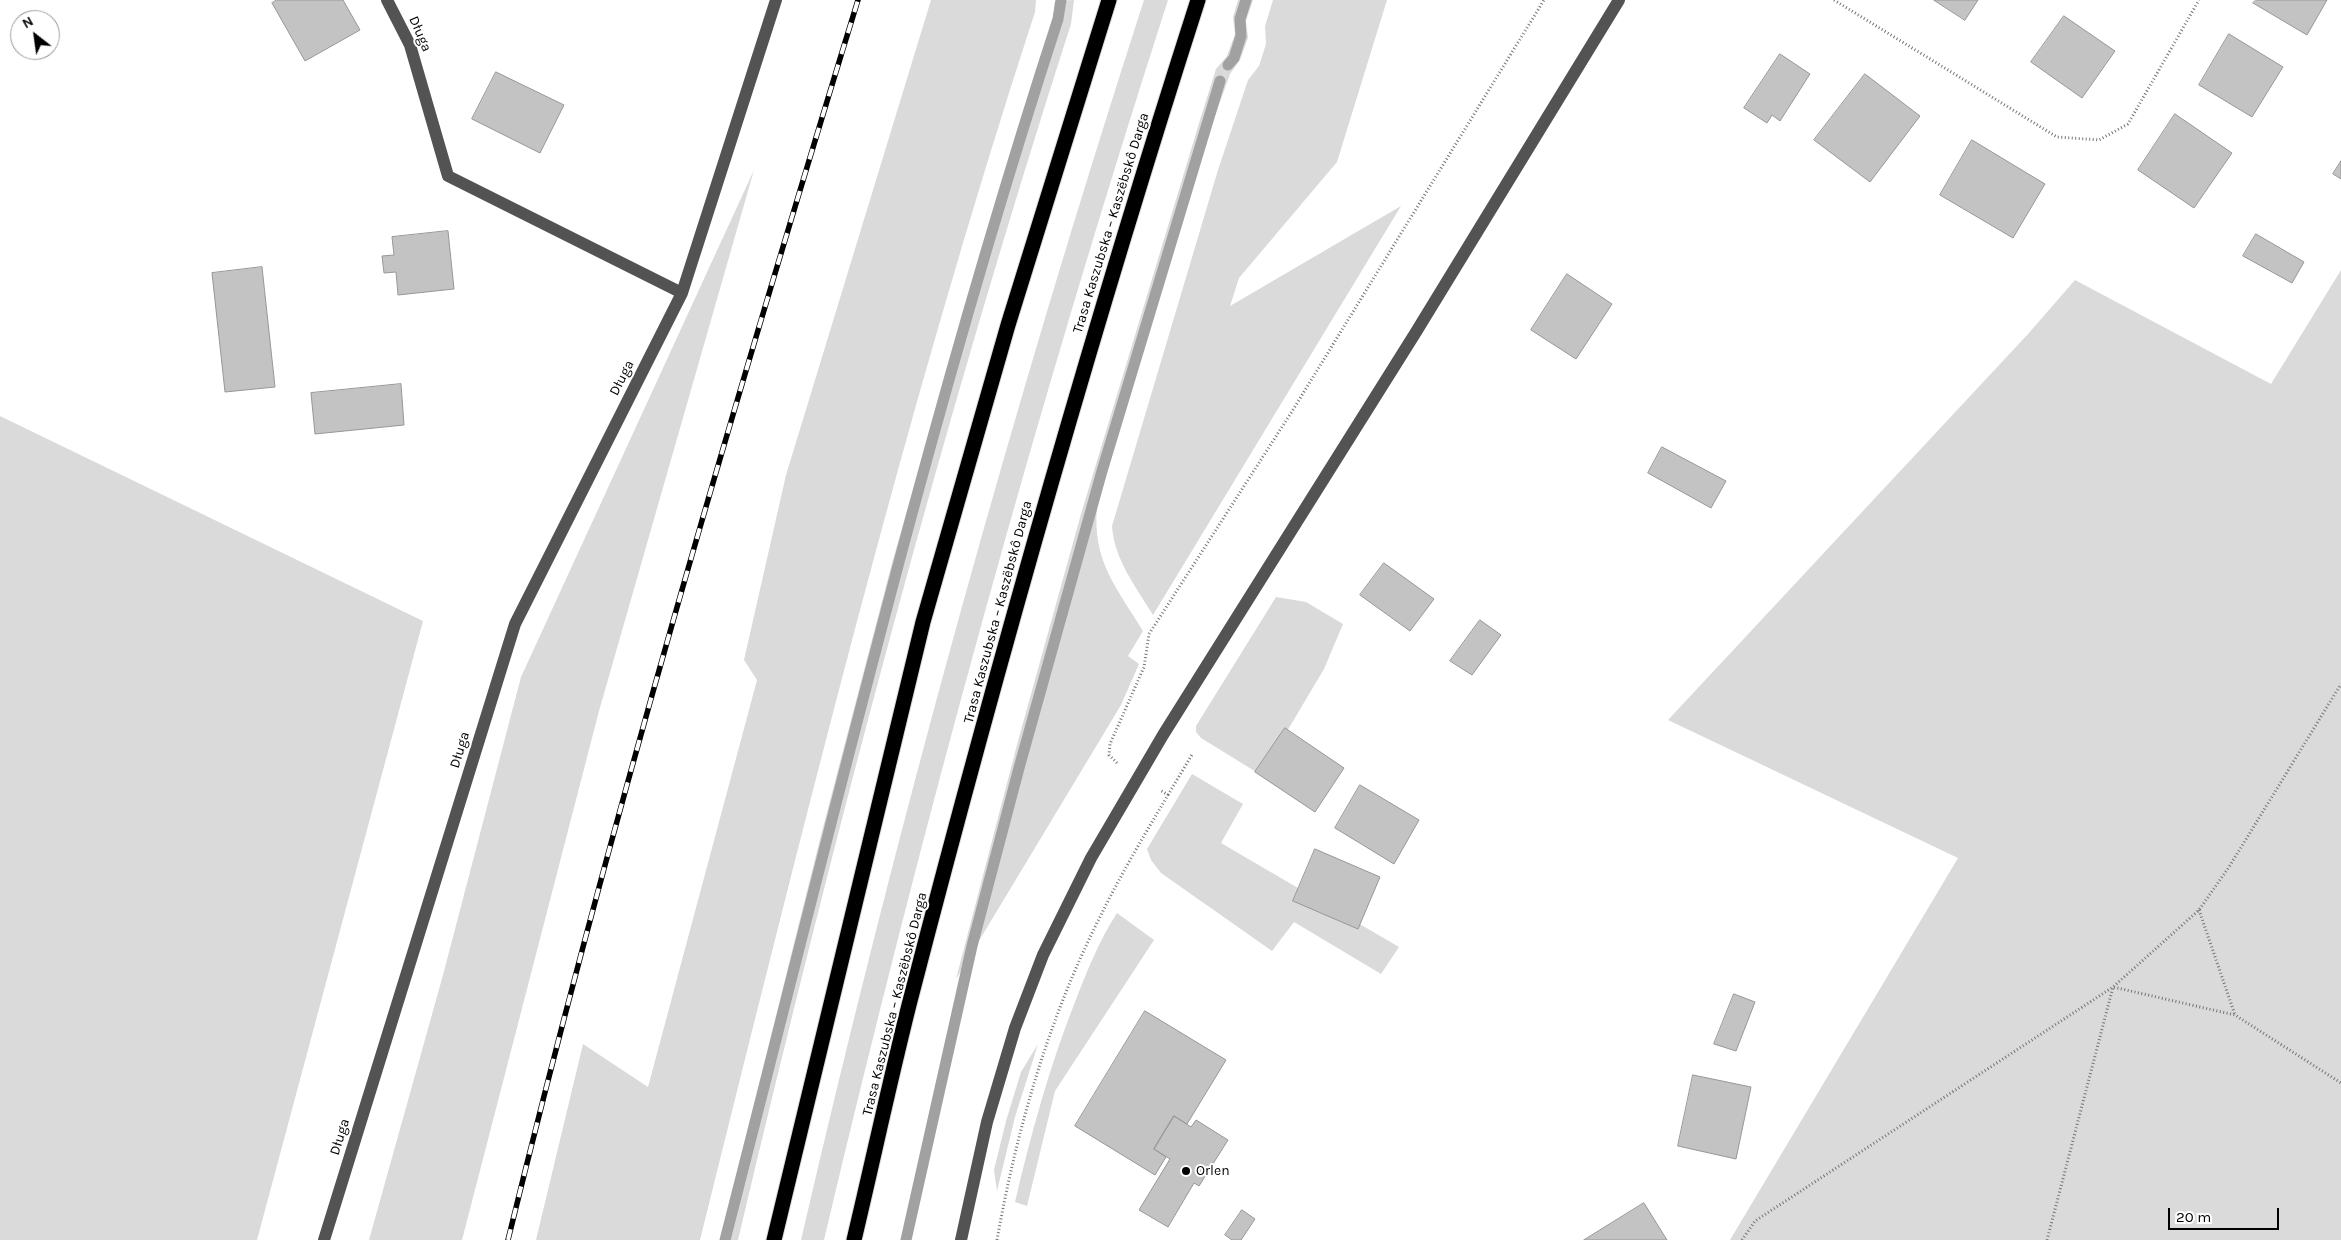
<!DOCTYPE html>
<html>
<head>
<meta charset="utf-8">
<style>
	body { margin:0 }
	#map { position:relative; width:2341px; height:1240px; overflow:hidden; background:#fff; font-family:Karla,sans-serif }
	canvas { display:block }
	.north { position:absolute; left:10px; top:10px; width:50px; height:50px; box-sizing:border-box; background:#fff; border:1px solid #999; border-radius:50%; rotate:330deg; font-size:14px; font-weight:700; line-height:20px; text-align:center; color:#000 }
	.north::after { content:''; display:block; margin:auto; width:18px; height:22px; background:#000; clip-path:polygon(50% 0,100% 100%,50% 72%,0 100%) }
	.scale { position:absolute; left:2168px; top:1208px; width:111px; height:22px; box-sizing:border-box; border:2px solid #000; border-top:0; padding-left:6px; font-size:15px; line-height:18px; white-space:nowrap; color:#000; -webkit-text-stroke:4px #fff; paint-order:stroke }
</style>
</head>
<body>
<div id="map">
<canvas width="2341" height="1240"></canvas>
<div class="north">N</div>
<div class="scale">20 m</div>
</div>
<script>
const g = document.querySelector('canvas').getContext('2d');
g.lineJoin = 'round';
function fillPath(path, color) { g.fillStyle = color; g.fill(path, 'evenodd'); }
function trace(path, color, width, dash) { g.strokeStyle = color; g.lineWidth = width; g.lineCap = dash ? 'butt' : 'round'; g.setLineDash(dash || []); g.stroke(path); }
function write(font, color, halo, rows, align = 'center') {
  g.font = font + ' Karla,sans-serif'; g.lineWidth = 4; g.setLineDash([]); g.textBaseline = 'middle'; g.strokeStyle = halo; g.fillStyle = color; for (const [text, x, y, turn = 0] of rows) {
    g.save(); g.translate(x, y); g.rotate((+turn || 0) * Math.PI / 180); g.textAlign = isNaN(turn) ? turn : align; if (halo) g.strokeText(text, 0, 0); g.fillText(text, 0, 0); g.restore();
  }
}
fillPath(new Path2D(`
	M931 0H1036L1035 12C903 416 803 828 700 1240H536L583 1044 648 1087 757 680 744 660 786 475Z
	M1074 0 1071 24C942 424 835 831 738 1240H720L821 835 892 563 970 291 1053 18 1055 1Z
	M1144 0H1168C1036 409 923 822 824 1240H801C898 822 1012 408 1144 0Z
	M1238 0H1253L1246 21 1248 38 1240 60 1230 74 1214 119 1175 240 1097 507C1092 561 1117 588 1143 631L1128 656 1139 664 1121 705 956 979 1018 741 1081 514 1200 120 1216 69 1227 56 1235 34 1233 17Z
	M1273 0H1387L1337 162 1239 278 1230 306 1401 206 1153 615C1136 587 1114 559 1112 526L1218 170 1248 80 1259 66 1266 44 1265 26Z
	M754 170 599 711 462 1240H369L443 975 521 677Z
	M2341 270V1240H1730L1958 858 1668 720 2028 334 2075 280 2271 384Z
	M0 416 423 621 257 1240H0Z
	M1276 597 1306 602 1343 624 1324 669 1261 775 1201 738 1196 732V726Z
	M1192 774 1243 804 1221 843 1399 947 1381 974 1294 922 1272 951 1161 873 1151 860 1147 849Z
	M1117 913 1154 940 1055 1091 1027 1206 1015 1202C1031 1134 1049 1068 1075 1002 1087 971 1099 941 1117 913Z
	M1038 1044 1015 1117 997 1191 994 1170 1006 1121 1021 1072Z`), '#dadada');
trace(new Path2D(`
	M1228 65 1234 58 1241 36 1240 19 1246 0
	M725 1240C830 831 927 421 1058 19L1061 0
	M906 1240 972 946 1019 768 1102 471 1220 81`), '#a1a1a1', 11);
const building = new Path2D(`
	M277 0H343L360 30 305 61 272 3Z
	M1934 0H1978L1965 20Z
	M2256 0H2327L2307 35 2253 3Z
	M2064 16 2115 51 2082 98 2031 62Z
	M2229 34 2283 67 2252 117 2199 85Z
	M1780 54 1810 74 1780 121 1772 115 1767 123 1744 108Z
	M496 72 564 105 540 153 472 119Z
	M1865 74 1920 116 1870 182 1814 140Z
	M2175 114 2232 153 2194 208 2138 170Z
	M1972 140 2045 184 2013 238 1940 195Z
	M2341 161V179L2333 174Z
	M448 231 454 289 398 295 396 272 384 273 382 256 394 255 392 237Z
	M2256 234 2304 262 2292 283 2243 256Z
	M262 267 275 387 225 392 212 273Z
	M1567 274 1612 304 1576 359 1531 330Z
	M401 384 404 425 315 434 311 393Z
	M1662 447 1726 481 1711 508 1648 473Z
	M1384 563 1434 599 1410 631 1360 595Z
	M1480 620 1501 635 1472 675 1450 661Z
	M1285 728 1344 768 1315 812 1255 772Z
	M1360 785 1419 820 1394 864 1335 828Z
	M1315 849 1380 877 1358 929 1293 901Z
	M1734 994 1755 1002 1736 1051 1714 1044Z
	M1145 1011 1226 1060 1187 1124 1174 1116 1154 1149 1166 1157 1155 1175 1075 1126Z
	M1693 1075 1751 1087 1736 1159 1678 1146Z
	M1174 1116 1191 1127 1196 1120 1228 1140 1199 1186 1194 1183 1168 1227 1139 1210 1170 1159 1154 1149Z
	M1644 1203 1667 1240H1584Z
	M1242 1210 1255 1219 1241 1240H1232L1225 1235Z`);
fillPath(building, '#c3c3c3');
trace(building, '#979797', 1);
const highway = new Path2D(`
	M774 1240 923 622 1008 325 1109 0
	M854 1240C873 1160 890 1080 910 1001 997 665 1092 330 1198 0`);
trace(highway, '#dbdbdb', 17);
trace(new Path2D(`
	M1834 0 2057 137 2099 140 2128 124 2199 0
	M1117 763 1109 755 1110 744 1144 667 1149 634 1291 413 1544 0
	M1168 795 1193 753
	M2199 910 2235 1015
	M997 1240C1017 1128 1049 1017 1101 915 1121 874 1145 834 1168 795L1160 790
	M1742 1240 1755 1221 2113 987 2199 910 2229 867 2341 684
	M2047 1240 2113 987 2235 1015 2341 1083`), '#757575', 3, [1, 2.5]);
trace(new Path2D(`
	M387 0 410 45 448 176 682 293
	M324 1240 515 624 682 293 776 0
	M961 1240 987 1122 1015 1028 1043 955 1091 858 1163 735 1416 332 1619 0`), '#535353', 12);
trace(highway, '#000', 15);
const rail = new Path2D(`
	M508 1240C610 823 732 411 858 0`);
trace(rail, '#000', 5.5);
trace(rail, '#fff', 4, [11]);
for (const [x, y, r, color] of [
	[1186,1171,5,"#000"]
]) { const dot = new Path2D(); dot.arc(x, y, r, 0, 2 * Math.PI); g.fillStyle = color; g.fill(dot); trace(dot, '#fff', 2); }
write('14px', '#000', '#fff', [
	["Długa",420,34,67],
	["Trasa Kaszubska – Kaszëbskô Darga",1111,223,-73],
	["Długa",622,378,-63],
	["Trasa Kaszubska – Kaszëbskô Darga",998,612,-75],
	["Długa",460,750,-73],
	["Trasa Kaszubska – Kaszëbskô Darga",895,1004,-76],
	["Długa",340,1137,-73]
]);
write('14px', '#000', '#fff', [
	["Orlen",1196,1171]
], 'left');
</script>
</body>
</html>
